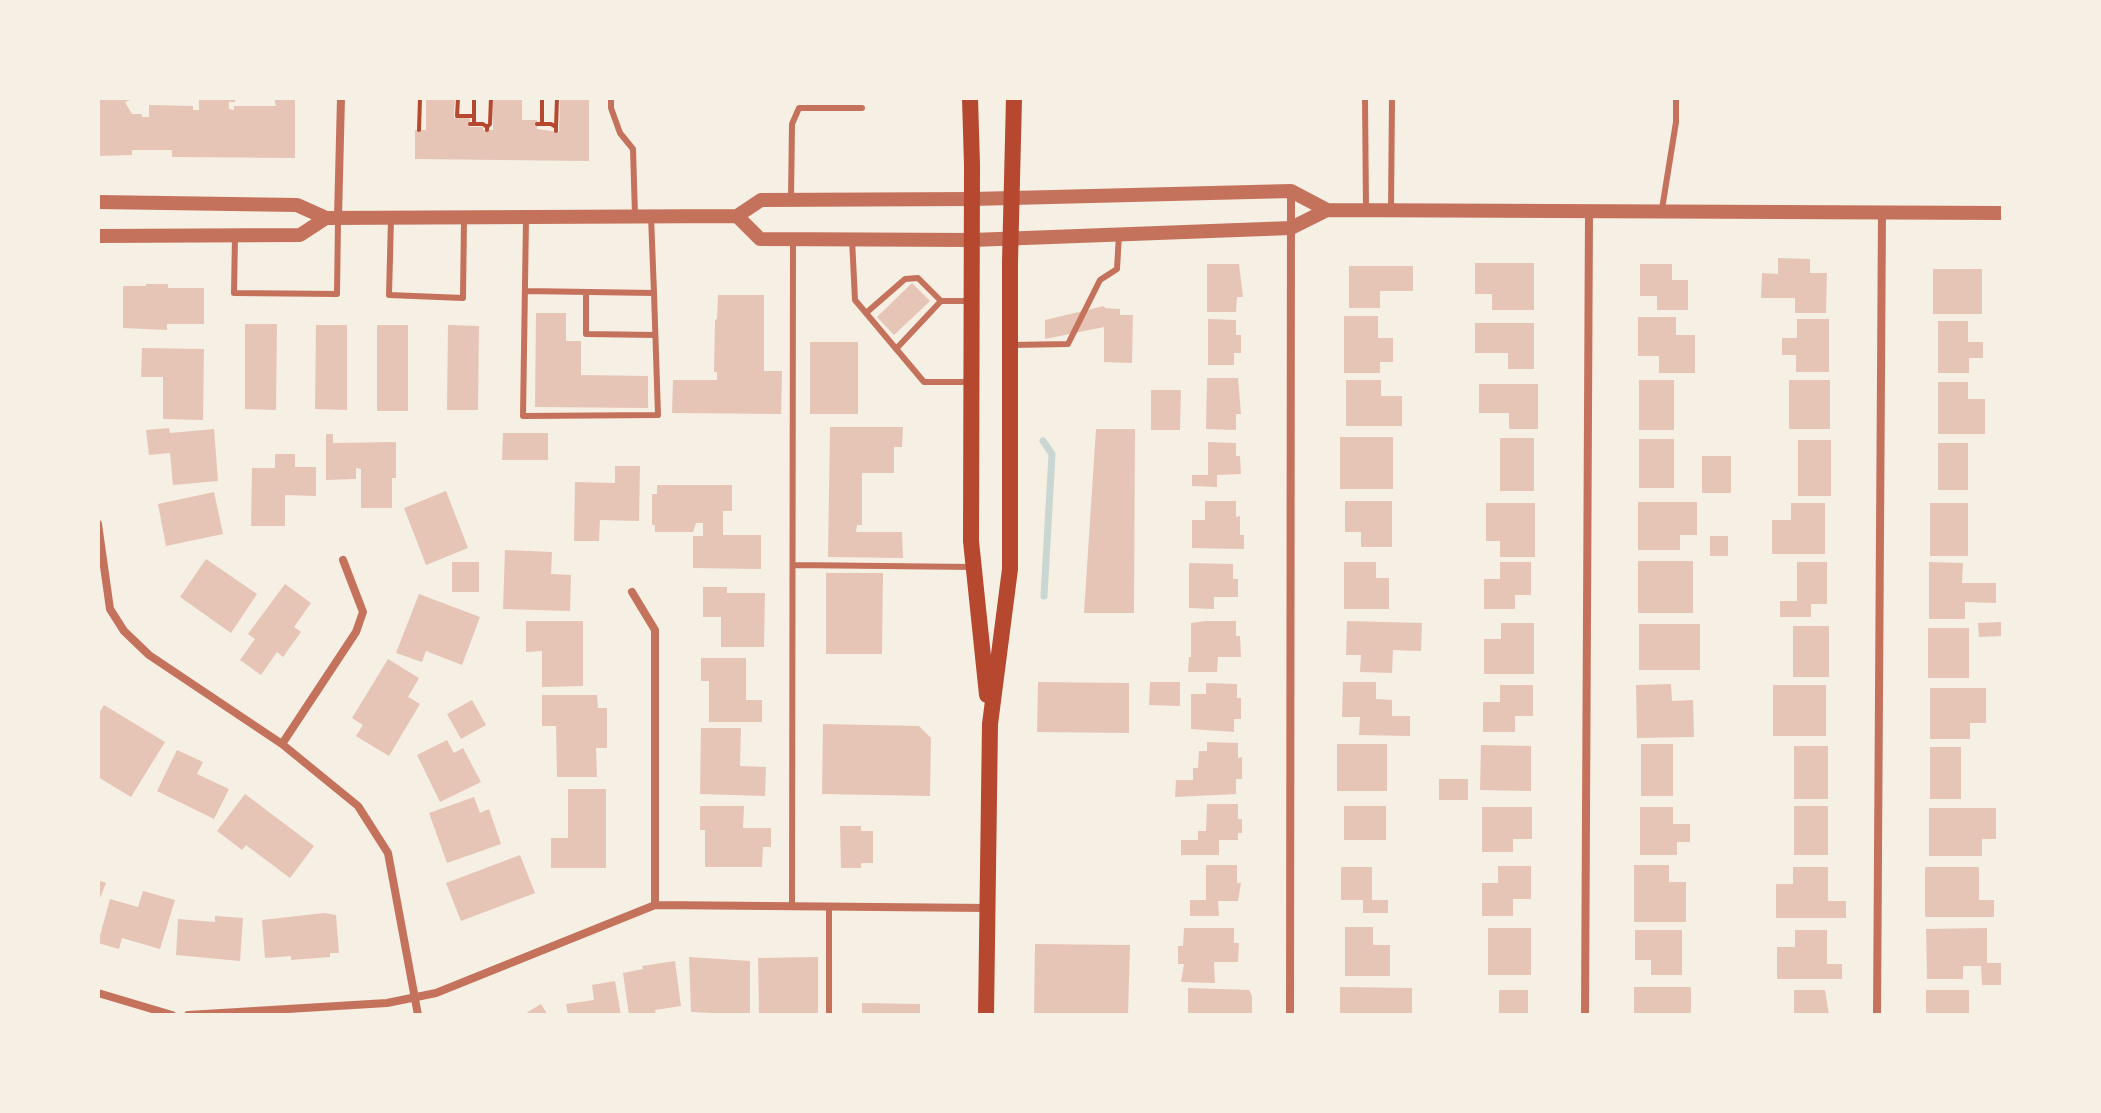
<!DOCTYPE html>
<html>
<head>
<meta charset="utf-8">
<style>
	body { margin:0 }
	#map { position:relative; width:2101px; height:1113px; overflow:hidden; background:#f6efe4; font-family:Georgia,serif }
	canvas { display:block }
	.frame { position:absolute; inset:0; border:100px solid #f6efe4; pointer-events:none }
</style>
</head>
<body>
<div id="map">
<canvas width="2101" height="1113"></canvas>
<div class="frame"></div>
</div>
<script>
const g = document.querySelector('canvas').getContext('2d');
g.lineJoin = 'round';
function trace(path, color, width, dash) { g.strokeStyle = color; g.lineWidth = width; g.lineCap = dash ? 'butt' : 'round'; g.setLineDash(dash || []); g.stroke(path); }
function fillPath(path, color) { g.fillStyle = color; g.fill(path, 'evenodd'); }
trace(new Path2D(`
	M1043 441 1052 454 1044 596`), '#c9d6d2', 7);
fillPath(new Path2D(`
	M98 98H136L125 102 132 114H142V117H149V105L193 106V110H199V98H235V102H229V109L234 110V106H276L274 98H295V158L172 157V150H132V155L98 156Z
	M426 98H455L454 118H470V127H483V130H493V98H522V120H537V129L559 132 560 98H589V161L415 159V130H426Z
	M1778 258 1810 259V273H1827L1826 313H1795V298H1761L1762 273 1778 274Z
	M1475 263H1534V310H1492V294H1475Z
	M1207 264H1239L1243 297H1237L1236 312H1207Z
	M1640 264H1672V280H1688V310H1657V296H1640Z
	M1349 266H1413V291H1380V308H1349Z
	M1933 269H1982V314H1933Z
	M912 283 930 301 894 335 877 317Z
	M146 284H168V288H204V324H167V330L123 328V286H146Z
	M718 295H764V371H782L781 414 672 413 673 380H717V372H714L715 320 717 319Z
	M1104 306 1105 308 1120 309V315H1133L1132 363 1104 362V327L1045 339V320Z
	M536 313H566V341H581V375L648 376V408L535 407Z
	M1344 316H1378V338H1393V362H1380V373H1344Z
	M1638 317H1676V335H1695V373H1659V356H1638Z
	M1208 319 1236 320V335H1241V353H1234V365H1208Z
	M1797 319H1829V372H1796V355H1782V338H1797Z
	M1938 321H1968V342H1983V358H1969V373H1938Z
	M1475 323H1534V369H1508V353H1475Z
	M245 324H277L276 410 245 409Z
	M316 325H347V410L315 409Z
	M377 325H408V411H377Z
	M448 325 479 326 478 410H447Z
	M810 342H858V414H810Z
	M142 348 204 349 203 420 163 419V377H141Z
	M1207 378H1238L1241 414H1236V430L1206 429Z
	M1346 380H1381V396H1402V426H1346Z
	M1639 380H1674V430H1639Z
	M1789 380H1830V429H1789Z
	M1938 382H1968V399H1985V434H1938Z
	M1479 384H1538V429H1509V413H1479Z
	M1151 390H1181L1180 430H1151Z
	M830 427H903L902 447H894V473H862V525H857L856 532H902L903 558 828 557Z
	M169 428 170 433 214 429 218 481 173 485 170 453 149 455 146 430Z
	M1096 429H1135L1134 613H1084Z
	M503 433H548V460H502Z
	M326 434H333V443L396 442V478H392V508H361V469L356 468V479L326 480Z
	M1340 437H1393V489H1340Z
	M1500 438H1534V491H1500Z
	M1639 439H1674V488H1639Z
	M1798 440H1831V496H1798Z
	M1208 442 1236 443V456H1240L1241 474 1217 475V487L1192 486V475H1208Z
	M1938 443H1968V490H1938Z
	M275 454H295V467H316V496L285 495V526H251L252 468H275Z
	M1702 456H1731V493H1702Z
	M615 466H640L639 521 600 520 599 541H574L575 482 615 483Z
	M657 485H732V511H723V535H761V569L693 568V536H703V523H696L693 532H655V525H652V494H657Z
	M446 491 468 548 426 565 404 508Z
	M214 492 223 534 166 546 158 504Z
	M1205 501H1236V517L1240 516V535H1244V549L1192 548V520H1205Z
	M1345 501H1392V547H1361V532H1345Z
	M1638 502H1697V535H1680V550H1638Z
	M1486 503H1535V557H1500V541H1486Z
	M1791 503H1825V554H1772V520H1791Z
	M1930 503H1968V556H1930Z
	M1710 536H1728V556H1710Z
	M505 550 552 552 551 574 571 575 570 611 503 609Z
	M206 559 257 594 231 633 180 597Z
	M1638 561H1693V613H1638Z
	M452 562H479V592H452Z
	M1344 562H1376V578H1389V609H1344Z
	M1500 562H1531V595H1515V609H1484V579H1500Z
	M1797 562H1827V604H1811V617H1780V601H1797Z
	M1929 562 1963 563 1962 583H1996V603L1965 602V619H1929Z
	M1189 563 1233 564V579H1238V597H1214V609L1189 608Z
	M826 573H883L882 654H826Z
	M285 584 311 603 294 627 301 632 283 657 277 652 261 675 240 660 255 639 248 634Z
	M703 587H727V593H765L764 647H721V617H703Z
	M419 594 480 617 462 665 426 651 422 662 396 653Z
	M526 621H583V686L542 687V651L526 652Z
	M1206 621H1236V636H1240L1241 657H1218L1217 672H1188L1189 657H1191V623Z
	M1347 621 1422 623 1421 651 1393 650 1392 673 1360 672 1361 655H1346Z
	M2003 622V636L1979 637 1978 623Z
	M1501 623H1534V674H1484V639H1501Z
	M1639 624H1700V670H1639Z
	M1793 626H1829V677H1793Z
	M1928 628H1969V678H1928Z
	M701 658H746V700H762V722H709V681H701Z
	M388 659 419 678 408 697 420 704 389 756 356 736 363 725 352 718Z
	M1038 682 1129 683V733L1037 732Z
	M1150 682H1180V706L1149 705Z
	M1343 682H1376V699L1392 700V716H1410V736L1359 735 1360 717H1342Z
	M1206 683 1237 684V698H1241V719H1234V732L1191 729V694H1206Z
	M1671 684 1672 701 1693 700 1694 737 1637 738 1636 685Z
	M1500 685H1533V716H1515V732H1483V702H1500Z
	M1773 685H1826V736H1773Z
	M1930 688H1986V723H1970V739H1930Z
	M542 695H597L598 708H607V748H596L597 777H557L556 726H542Z
	M472 700 486 725 461 739 447 714Z
	M104 705 165 742 131 797 98 777V715Z
	M823 724 919 726 931 738 930 796 822 794Z
	M701 728H741L740 766 766 767 765 796 700 794Z
	M447 740 454 753 463 748 481 782 440 802 417 755Z
	M1207 742 1238 743V758L1242 757V779H1236V794L1175 797 1176 780H1193V768H1198L1199 751H1207Z
	M1337 744H1387V791H1337Z
	M1641 744H1673V796H1641Z
	M1481 745 1531 746V791L1480 790Z
	M1794 746H1828V799H1794Z
	M1930 747H1961V799H1930Z
	M177 750 203 762 197 774 229 789 214 819 157 791Z
	M1439 779H1468V800H1439Z
	M568 789H606V868H551V838H568Z
	M245 794 314 846 290 878 246 845 242 850 217 831Z
	M474 797 480 813 489 809 501 844 447 863 429 813Z
	M1207 804H1238V819H1242V833H1238V840H1219V855H1181V840H1198V831H1206Z
	M700 806H744L743 828H771V847H763L762 867H705V830H700Z
	M1344 806H1386V840H1344Z
	M1794 806H1828V855H1794Z
	M1482 807H1532V839H1513V852H1482Z
	M1640 807H1673V824H1690V842H1677V855H1640Z
	M1929 808H1996V839H1982V856H1929Z
	M840 826H861V831H873V863H861V868H841Z
	M520 855 535 893 461 921 446 883Z
	M1206 865H1237V883H1241L1238 901H1218L1219 916H1190V900H1206Z
	M1634 865H1669V882H1686V922H1634Z
	M1498 866H1531V899H1513V916H1482V883H1498Z
	M1341 867H1372V900H1388V913H1363V900H1341Z
	M1793 867H1828V901H1846V918H1776V884H1793Z
	M1925 867H1979V900H1994V917H1925Z
	M98 880 106 883 98 903Z
	M143 891 175 900 160 949 122 938 119 949 98 943 110 899 138 907Z
	M324 913 336 915 339 953H330V957L291 960V956L265 958 262 920Z
	M215 916 243 918 240 961 176 955 178 919 215 922Z
	M1345 927H1373V945H1390V976H1345Z
	M1184 928H1234V943H1239L1238 962H1214L1215 983 1181 982 1184 964H1178V946H1183Z
	M1488 928H1531V975H1488Z
	M1987 928V963H2003V985H1982L1981 966H1963V979H1927L1926 929Z
	M1635 930H1682V975H1651V960H1635Z
	M1795 930H1827V964H1842V979H1777V947H1795Z
	M1035 944 1130 945 1128 1015H1034Z
	M689 957 750 961V1015L691 1012Z
	M818 957V1014L759 1015 758 958Z
	M675 961 681 1006 655 1010 656 1015H629L623 973 643 969 642 966Z
	M615 981 621 1015H568L566 1004 594 1000 592 985Z
	M1340 987 1412 988V1015H1340Z
	M1634 987H1691V1015H1634Z
	M1188 988 1249 990 1252 996V1015H1188Z
	M1499 990H1528V1015H1499Z
	M1794 990H1825L1829 1015H1794Z
	M1926 990H1969V1015H1926Z
	M862 1003 920 1004V1015H862Z
	M541 1004 548 1015H523Z`), '#e6c5b7');
trace(new Path2D(`
	M458 98 457 116H474
	M474 98V124
	M470 124H483L487 127V130
	M537 124H551L556 127V131
	M542 124V98
	M487 127 490 124 491 98
	M556 127 557 98
	M419 130 420 98`), '#b5482f', 4);
trace(new Path2D(`
	M611 98V108L620 133 633 149 635 215
	M1365 98 1366 210
	M791 200 792 124 799 108H862
	M1662 209 1676 122V98
	M1391 210 1392 98
	M651 216 654 293
	M391 219 389 295 463 298 464 219
	M235 236 234 293 337 294 338 221
	M852 239 855 300 924 382H968
	M525 291 654 293 658 415 523 416 526 219
	M586 293V334L655 335
	M866 313 905 279 918 278 941 301
	M1011 345 1068 344 1100 280 1117 269 1119 234
	M896 349 941 301H972
	M793 565 973 567
	M792 906 793 239
	M829 907V1015`), '#c5725c', 6);
trace(new Path2D(`
	M338 217 341 98
	M98 524 110 609 124 631 149 655 282 744 358 806 388 853 418 1015
	M632 592 655 630V905
	M282 744 356 632 363 612 343 560
	M98 993 172 1015
	M188 1015 387 1003 436 993 655 905 988 908
	M1290 1015 1291 191
	M1585 1015 1589 210
	M1877 1015 1882 212`), '#c5725c', 8);
trace(new Path2D(`
	M98 202 297 205 326 218 737 216 761 200 972 199 1291 191 1327 210 2003 213
	M737 216 760 239 972 240 1291 228 1327 210
	M98 236 300 235 326 218`), '#c5725c', 14);
trace(new Path2D(`
	M970 98 972 165 971 541 987 695
	M986 1015 990 724 1010 569V262L1014 98`), '#b5482f', 16);
</script>
</body>
</html>
